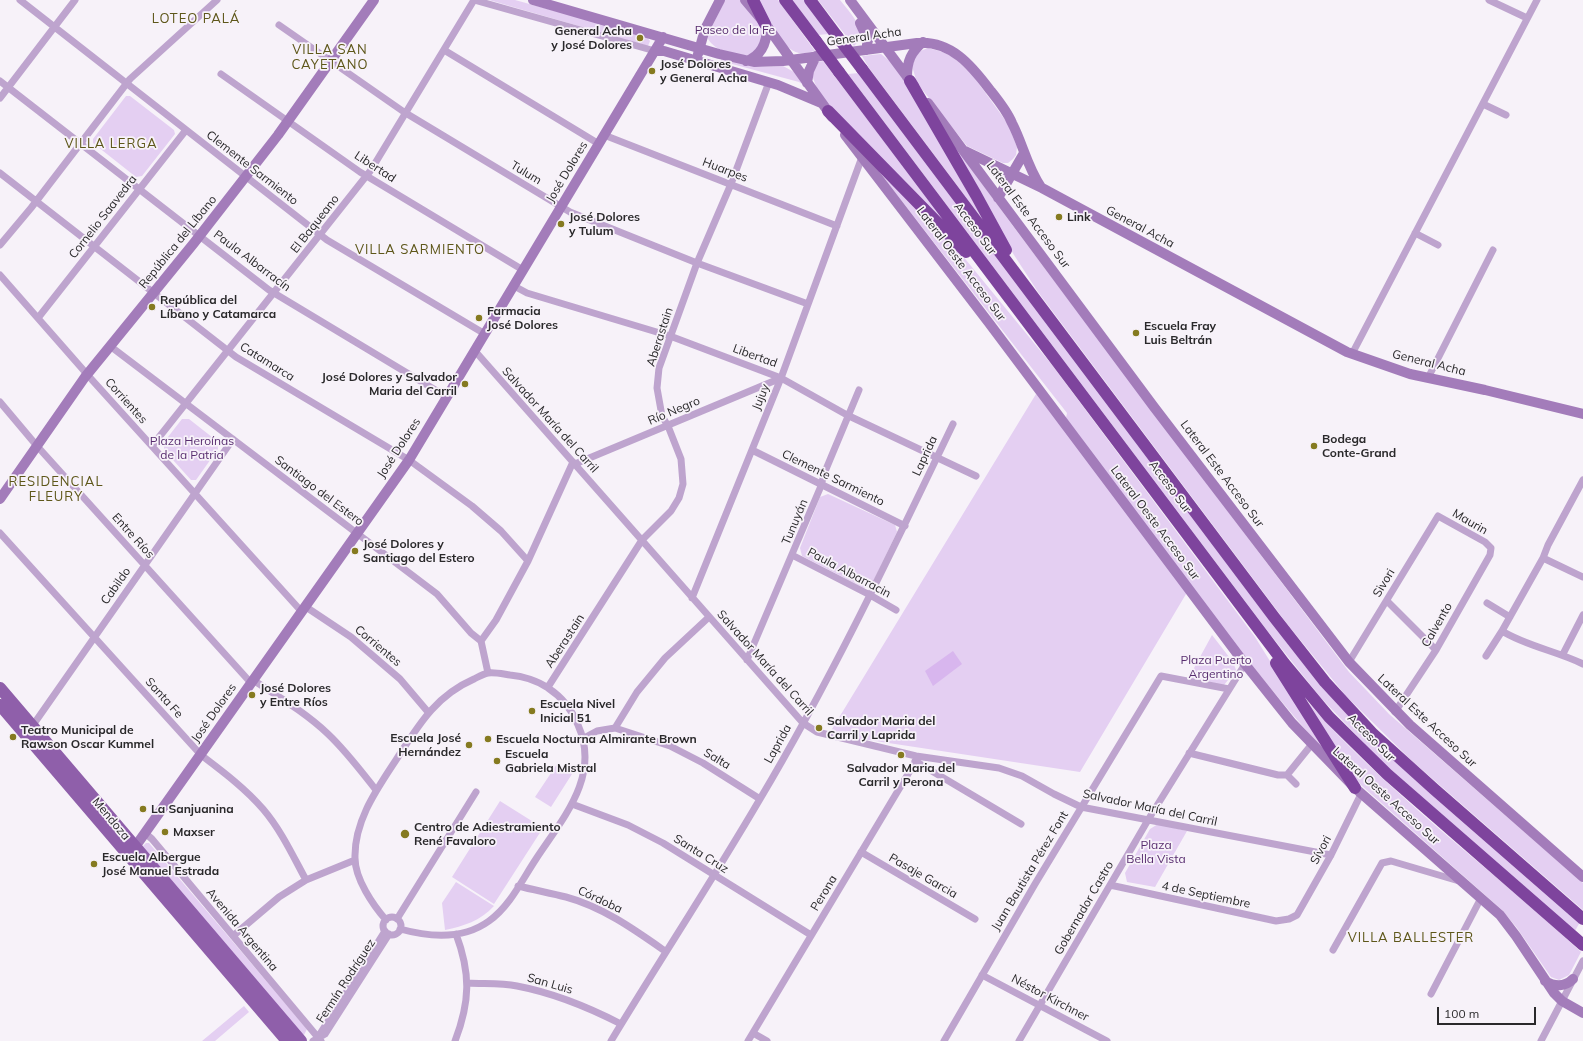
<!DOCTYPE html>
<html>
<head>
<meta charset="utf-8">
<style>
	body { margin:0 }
	#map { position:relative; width:1583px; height:1041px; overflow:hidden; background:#f7f2f9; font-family:Mulish,sans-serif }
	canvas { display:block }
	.scale { position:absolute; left:1437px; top:1007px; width:99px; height:18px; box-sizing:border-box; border:2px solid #2a292b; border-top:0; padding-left:5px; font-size:12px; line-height:14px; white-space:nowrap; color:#2a292b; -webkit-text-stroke:3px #f7f2f9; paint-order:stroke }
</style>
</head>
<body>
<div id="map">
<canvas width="1583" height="1041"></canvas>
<div class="scale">100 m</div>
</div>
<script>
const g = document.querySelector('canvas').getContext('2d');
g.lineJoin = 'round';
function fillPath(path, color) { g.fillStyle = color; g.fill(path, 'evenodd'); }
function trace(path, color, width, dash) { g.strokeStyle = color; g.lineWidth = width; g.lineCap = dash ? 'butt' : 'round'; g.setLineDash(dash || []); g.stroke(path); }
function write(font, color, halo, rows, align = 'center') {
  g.font = font + ' Mulish,sans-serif'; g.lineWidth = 3.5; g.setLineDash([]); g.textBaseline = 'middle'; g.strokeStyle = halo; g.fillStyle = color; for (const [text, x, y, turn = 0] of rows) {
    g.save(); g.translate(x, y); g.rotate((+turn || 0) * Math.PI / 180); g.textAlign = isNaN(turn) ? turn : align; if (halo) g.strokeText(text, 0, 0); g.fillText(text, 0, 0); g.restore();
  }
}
fillPath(new Path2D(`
	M489 0H515L646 36 650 41 648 46Z
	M725 0H740L763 29 759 48C756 50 752 54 748 55 736 58 710 49 707 36Z
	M756 0H778L815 51C810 52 804 54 799 53 781 49 766 16 756 0Z
	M791 0H805L828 34 818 35Z
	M818 0H840C849 12 871 32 854 46Z
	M928 48 943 52 953 57 971 73 1008 124 1017 147 1016 155 1013 159 1008 163H1003L967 146 917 83 912 66 918 52Z
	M881 54 896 66 986 224 869 68 862 56Z
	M721 58 760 67 783 66 794 72 805 86 799 82 721 61Z
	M823 61 955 234 840 119 818 91 813 78V72L818 62Z
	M859 73 1280 634 1320 685 1372 741 1444 805 1580 922 1575 931 1384 764 1321 698 1269 633 848 74Z
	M126 96H130L174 130 175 134 142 176 136 177 93 143V139Z
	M928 109 1013 226 1349 672 1389 714 1583 883V910L1412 761 1346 696 1288 625 1038 292 1014 255Z
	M859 146 962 255 1052 365 1255 637 1329 756C1234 651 1151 531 1066 418L1067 413 1038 376Z
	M1036 394 1189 589 1080 772 829 734Z
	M182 419H189L217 441 218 449 196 480H191L164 450V442Z
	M828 494 895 525 897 532 871 586 864 588 802 556 800 548 820 497Z
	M1212 635 1233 662 1236 670 1224 685 1188 679Z
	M1300 693C1383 791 1488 865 1581 952L1569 975 1559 980 1551 977 1517 928 1502 910 1362 786 1348 770Z
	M557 764 572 774 551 807 535 797Z
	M500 801 543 828 494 904 452 877Z
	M1158 824 1187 831 1155 887 1127 882 1125 873 1150 829Z
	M146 843H149L307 1029 304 1035 302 1034 142 847Z
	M456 882 494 906C480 921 464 926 445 930L442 903Z
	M244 1006 249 1012 215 1041H202Z`), '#e4cff2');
fillPath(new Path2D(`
	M953 651 962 664 933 686 925 671Z`), '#d8b6ee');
trace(new Path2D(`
	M20 0 327 240 485 334
	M474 0 655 51
	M1489 0 1527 18
	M279 25 404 112 570 212 697 263 808 304
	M444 50 599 144
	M221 74 360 172 523 270
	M0 81 269 290 447 397
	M0 98 75 0
	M1483 104 1506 115
	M604 135 837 226
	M0 173 236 357 409 460 472 506 501 531 528 561
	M1415 233 1438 245
	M0 245 31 208 130 79 217 0
	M0 275 93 381 302 612
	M514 286 527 293 670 336 781 378 847 415 976 476
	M38 318 186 130
	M110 346 437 594 471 633 481 641 488 673
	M475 351 803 723 817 732 916 756 999 768 1022 776 1054 794 1081 807 1331 855
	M1352 354 1537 0
	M1428 378 1493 250
	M0 402 37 446 251 683
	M152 446 371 170 474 0
	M752 450 905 526
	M575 464 781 378
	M1583 480 1548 545 1543 558 1502 631C1526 646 1557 651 1583 664
	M0 533 201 755C222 771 245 788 263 809 281 830 293 856 306 880
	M792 555 870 595 896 610
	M1543 558 1583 577
	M692 598 781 378 862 157
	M1387 601 1436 650
	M1487 603 1510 617
	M306 607 351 637 400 679 428 712
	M481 641 496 620 528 561 573 462
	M1563 654 1583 615
	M1486 656 1502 631
	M747 660 821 486 824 474 859 390
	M1349 662 1438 516 1485 542 1491 548 1490 555 1436 650 1395 712
	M253 680C279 697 306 713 328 734 346 751 361 771 376 790
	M548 687 642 540 671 511 679 498 683 484 681 459 668 426 662 416 657 388 659 368 697 263 731 184 769 82
	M31 728 233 439
	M615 728 670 746 703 763 760 799
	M584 738 597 731 615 728 637 692 665 658 709 617
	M1189 753 1278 775H1287L1312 744
	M915 761 1021 824
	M1287 775 1296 784
	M572 804 628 825 663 843 811 935
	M145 833 152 839 321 1041
	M861 852 975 919
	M1110 885 1276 921 1289 919 1297 915 1331 855 1361 794
	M518 886C534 890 550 893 566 897 603 907 635 930 665 951
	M383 926a9 9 0 1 1 18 0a9 9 0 1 1-18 0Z
	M397 919 476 792
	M386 920C373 905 355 879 355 858 354 821 377 789 396 760 418 726 435 696 474 679 478 677 483 674 488 673 494 672 503 674 510 675 523 676 538 681 548 688 562 697 572 710 578 725 601 776 563 818 536 859 522 880 510 906 489 921 463 940 429 937 400 929
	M233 936 279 897 306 880 355 860
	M1333 950 1382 863 1391 861 1459 881
	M982 975 1107 1041
	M468 983C484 984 501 983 517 986 554 993 588 1007 621 1024
	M1431 994 1481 898
	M753 1033 767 1041
	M318 1037 385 931
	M313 1041 325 1034 389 934
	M455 1041C470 1002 471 974 456 934
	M611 1041C660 960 712 881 760 799 832 678 892 551 953 424
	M748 1041 917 759 916 756
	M944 1041 1035 884 1161 676 1229 689
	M1019 1041 1148 820 1245 664
	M1541 1041 1583 961`), '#bea4ce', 7);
trace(new Path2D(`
	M533 0 719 54 754 62 783 61 917 43C951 40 972 66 990 90 998 100 1007 111 1012 123 1023 144 1027 167 1041 187
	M745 0 767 26 832 117
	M850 0 914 86
	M860 23 868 40 866 50
	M655 51H664L778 85 821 103
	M698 54 705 29 720 0
	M746 61C762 56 767 42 767 26
	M907 77C907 61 911 52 923 42
	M807 83 809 71 816 56
	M928 103 1154 407 1349 662 1410 725 1583 877
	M845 135 989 323 1245 664 1292 723 1355 788 1500 915 1516 936 1554 993 1562 1001 1583 1013
	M965 151 1042 188 1347 352 1410 374 1485 390 1583 414
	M998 198 1024 153
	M0 499 85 377 194 243 278 135 374 0
	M131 851 135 847 409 460 663 37
	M1545 981C1555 987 1565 987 1573 979`), '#a37cba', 10);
trace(new Path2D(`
	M0 688 301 1041
	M0 705 287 1041`), '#8f5faa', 12);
trace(new Path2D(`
	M753 0 765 24
	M785 0 816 41
	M810 0 837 36
	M862 69 1274 617 1325 682 1373 734 1434 789 1583 919
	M839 72 1284 663 1329 717 1387 774 1583 945
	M910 81 976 195 1006 250
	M828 111 966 252
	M1276 663 1355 788`), '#7e449d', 12);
trace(new Path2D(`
	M837 36 862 69
	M816 41 839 72`), '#7e449d', 12);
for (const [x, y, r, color] of [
	[640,38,4,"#857a20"],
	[652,71,4,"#857a20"],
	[1059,217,4,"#857a20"],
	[561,224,4,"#857a20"],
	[152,307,4,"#857a20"],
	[479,318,4,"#857a20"],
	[1136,333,4,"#857a20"],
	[465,384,4,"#857a20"],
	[1314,446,4,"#857a20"],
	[355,551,4,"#857a20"],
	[252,695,4,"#857a20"],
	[532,711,4,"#857a20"],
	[819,728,4,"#857a20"],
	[13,737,4,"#857a20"],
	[488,739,4,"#857a20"],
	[469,745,4,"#857a20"],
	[901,755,4,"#857a20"],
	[497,761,4,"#857a20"],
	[143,809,4,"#857a20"],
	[165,832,4,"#857a20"],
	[405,834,5,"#857a20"],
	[94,864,4,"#857a20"]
]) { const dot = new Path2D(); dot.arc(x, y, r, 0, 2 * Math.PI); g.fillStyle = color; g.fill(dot); trace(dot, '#f7f2f9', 1.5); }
write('12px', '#582d6f', '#f7f2f9', [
	["Paseo de la Fe",735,30],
	["Plaza Heroínas",192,441],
	["de la Patria",192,455],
	["Plaza Puerto",1216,660],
	["Argentino",1216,674],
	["Plaza",1156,845],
	["Bella Vista",1156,859]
]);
write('bold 12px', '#2a292b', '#f7f2f9', [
	["General Acha",632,31,"right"],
	["y José Dolores",632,45,"right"],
	["José Dolores",660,64],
	["y General Acha",660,78],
	["José Dolores",569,217],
	["y Tulum",569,231],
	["Link",1067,217],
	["República del",160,300],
	["Líbano y Catamarca",160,314],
	["Farmacia",487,311],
	["José Dolores",487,325],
	["Escuela Fray",1144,326],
	["Luis Beltrán",1144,340],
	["José Dolores y Salvador",457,377,"right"],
	["Maria del Carril",457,391,"right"],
	["Bodega",1322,439],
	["Conte-Grand",1322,453],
	["José Dolores y",363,544],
	["Santiago del Estero",363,558],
	["José Dolores",260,688],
	["y Entre Ríos",260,702],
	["Escuela Nivel",540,704],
	["Inicial 51",540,718],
	["Salvador Maria del",827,721],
	["Carril y Laprida",827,735],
	["Teatro Municipal de",21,730],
	["Rawson Oscar Kummel",21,744],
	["Escuela José",461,738,"right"],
	["Hernández",461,752,"right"],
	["Escuela Nocturna Almirante Brown",496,739],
	["Escuela",505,754],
	["Gabriela Mistral",505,768],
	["Salvador Maria del",901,768,"center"],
	["Carril y Perona",901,782,"center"],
	["La Sanjuanina",151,809],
	["Centro de Adiestramiento",414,827],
	["René Favaloro",414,841],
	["Maxser",173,832],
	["Escuela Albergue",102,857],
	["José Manuel Estrada",102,871]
], 'left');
write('12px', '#2a292b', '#f7f2f9', [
	["General Acha",864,37,-8],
	["Libertad",375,167,33],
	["Clemente Sarmiento",252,168,38],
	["Huarpes",725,170,21],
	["José Dolores",567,172,-59],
	["Tulum",526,173,31],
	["Lateral Este Acceso Sur",1028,215,53],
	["Cornelio Saavedra",103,217,-52],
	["El Baqueano",315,224,-52],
	["General Acha",1140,227,28],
	["Acceso Sur",975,229,53],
	["República del Líbano",178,242,-51],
	["Paula Albarracín",252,261,37],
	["Lateral Oeste Acceso Sur",961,264,53],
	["Aberastain",660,337,-72],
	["Libertad",755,356,20],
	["Catamarca",267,362,32],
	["General Acha",1429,363,14],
	["Jujuy",761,397,-68],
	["Corrientes",126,401,48],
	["Río Negro",674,411,-23],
	["Salvador María del Carril",550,420,48],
	["José Dolores",399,448,-57],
	["Laprida",925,456,-65],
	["Lateral Este Acceso Sur",1222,474,53],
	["Clemente Sarmiento",833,478,26],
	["Acceso Sur",1170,487,53],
	["Santiago del Estero",319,491,37],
	["Tunuyán",795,522,-67],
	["Maurin",1470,522,30],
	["Lateral Oeste Acceso Sur",1155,523,53],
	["Entre Ríos",133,536,48],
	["Paula Albarracin",849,573,28],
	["Sivori",1384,583,-59],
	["Cabildo",116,586,-55],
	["Calvento",1437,625,-60],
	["Aberastain",565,641,-57],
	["Corrientes",378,646,40],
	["Salvador María del Carril",765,663,48],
	["Santa Fe",164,698,48],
	["José Dolores",214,713,-55],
	["Lateral Este Acceso Sur",1427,721,43],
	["Acceso Sur",1371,738,45],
	["Laprida",778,744,-61],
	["Salta",717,759,31],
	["Lateral Oeste Acceso Sur",1386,796,42],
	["Salvador María del Carril",1150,808,12],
	["Mendoza",111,819,50],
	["Sívori",1321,850,-62],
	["Santa Cruz",701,854,32],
	["Juan Bautista Pérez Font",1030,871,-59],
	["Pasaje Garcia",923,876,30],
	["Perona",824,893,-59],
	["4 de Septiembre",1206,895,12],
	["Córdoba",600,900,25],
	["Gobernador Castro",1084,908,-60],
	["Avenida Argentina",242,930,50],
	["Fermín Rodríguez",346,981,-57],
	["San Luis",550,984,16],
	["Néstor Kirchner",1050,998,28]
]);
g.letterSpacing = '1px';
write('13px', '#5e571a', '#f7f2f9', [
	["LOTEO PALÁ",196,19],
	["VILLA SAN",330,50],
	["CAYETANO",330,65],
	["VILLA LERGA",111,144],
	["VILLA SARMIENTO",420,250],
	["RESIDENCIAL",56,482],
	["FLEURY",56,497],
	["VILLA BALLESTER",1411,938]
]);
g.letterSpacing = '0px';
</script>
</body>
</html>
